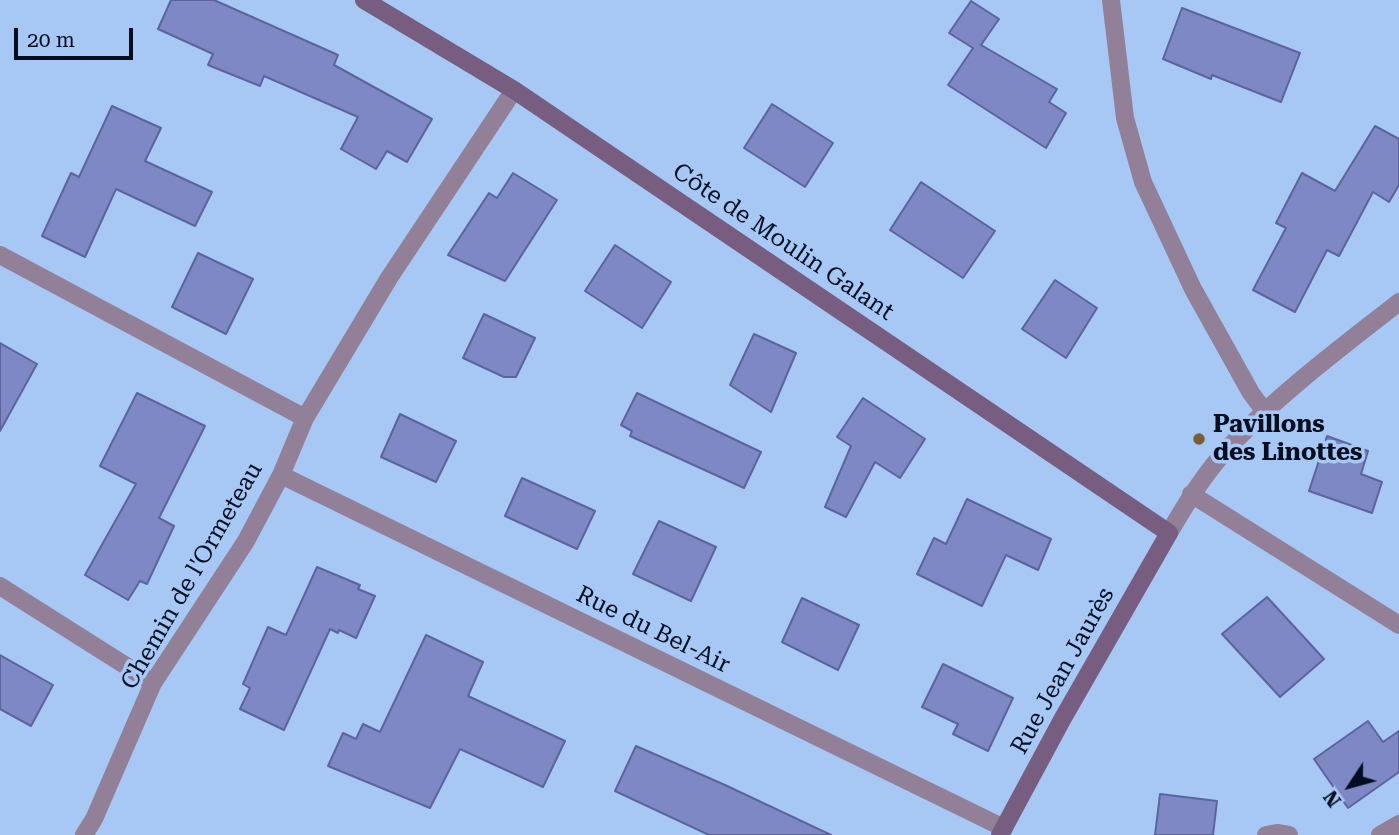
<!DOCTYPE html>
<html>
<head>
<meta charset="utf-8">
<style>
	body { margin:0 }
	#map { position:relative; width:1399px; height:835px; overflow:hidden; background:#a7c8f5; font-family:"Roboto Serif",serif }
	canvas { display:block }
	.north { position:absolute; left:1315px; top:751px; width:70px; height:70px; -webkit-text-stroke:5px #a7c8f5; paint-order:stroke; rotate:234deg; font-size:19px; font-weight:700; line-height:28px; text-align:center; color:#020d20 }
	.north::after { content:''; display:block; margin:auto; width:24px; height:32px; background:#020d20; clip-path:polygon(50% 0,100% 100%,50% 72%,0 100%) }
	.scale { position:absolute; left:14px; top:28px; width:119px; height:32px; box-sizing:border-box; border:4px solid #020d20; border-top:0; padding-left:9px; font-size:21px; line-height:24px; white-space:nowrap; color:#020d20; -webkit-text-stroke:5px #a7c8f5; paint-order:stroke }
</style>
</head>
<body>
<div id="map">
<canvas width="1399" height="835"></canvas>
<div class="north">N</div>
<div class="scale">20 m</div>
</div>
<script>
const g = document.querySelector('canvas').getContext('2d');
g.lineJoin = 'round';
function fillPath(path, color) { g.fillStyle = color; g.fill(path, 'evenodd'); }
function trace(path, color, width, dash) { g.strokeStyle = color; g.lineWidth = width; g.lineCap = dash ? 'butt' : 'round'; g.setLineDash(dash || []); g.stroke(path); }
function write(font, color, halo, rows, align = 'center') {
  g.font = font + ' "Roboto Serif",serif'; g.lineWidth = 7; g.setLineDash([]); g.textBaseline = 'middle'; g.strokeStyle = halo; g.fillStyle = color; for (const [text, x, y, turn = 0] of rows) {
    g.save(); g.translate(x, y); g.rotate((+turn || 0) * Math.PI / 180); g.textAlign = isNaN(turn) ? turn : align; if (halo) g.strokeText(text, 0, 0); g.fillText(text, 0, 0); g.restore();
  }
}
const building = new Path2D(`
	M171 0H214L338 55 334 65 432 119 407 162 387 151 376 169 341 149 358 117 264 76 260 86 208 65 213 54 158 29Z
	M971 1 999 19 981 45 1057 89 1049 102 1066 113 1046 148 948 85 973 48 949 33Z
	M1182 8 1300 53 1281 102 1212 75 1211 79 1163 59Z
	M772 104 833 143 805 187 744 148Z
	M112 106 161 128 145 161 212 192 195 226 116 189 85 257 42 236 71 173 79 177Z
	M1375 126 1399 139V185L1389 202 1373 192 1339 256 1327 250 1295 312 1253 290 1286 228 1276 223 1302 173 1335 191Z
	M513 173 557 200 505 281 448 255 489 193 497 198Z
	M921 182 995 231 963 278 890 230Z
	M615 245 671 282 642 328 585 291Z
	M198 253 253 279 226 334 172 307Z
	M1055 280 1097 308 1066 358 1022 329Z
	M484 314 535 338 516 377H504L463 358Z
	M754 334 796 353 771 412 730 385Z
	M0 343 37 364 0 431Z
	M137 393 205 426 159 518 174 526 147 584 140 581 128 600 85 575 136 484 100 466Z
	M637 393 761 452 744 488 630 436 632 431 621 425Z
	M863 398 925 439 900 478 875 462 846 517 825 507 851 446 837 437Z
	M400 414 456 441 436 482 381 457Z
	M1327 436 1368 451 1361 474 1382 482 1372 513 1309 491Z
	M522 478 595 511 577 549 505 516Z
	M967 499 1051 539 1038 570 1006 555 982 606 917 574 934 538 946 544Z
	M659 521 716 547 691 601 633 574Z
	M317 567 360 585 358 589 375 596 356 638 339 630 338 633 330 629 284 730 240 709 250 688 243 684 268 627 286 635Z
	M1267 597 1324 659 1280 697 1222 634Z
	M802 598 859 625 838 670 782 642Z
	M426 635 483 662 468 696 565 741 543 787 460 749 430 808 328 766 343 733 356 739 363 724 380 732Z
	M0 655 53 685 31 726 0 709Z
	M943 664 1013 698 988 751 953 734 958 724 922 707Z
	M1368 721 1383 742 1399 731V772L1348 808 1314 759Z
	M636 746 725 785 831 835H709L615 791Z
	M1160 794 1217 801 1213 835H1155Z`);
fillPath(building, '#7e88c4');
trace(building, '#5b649d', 2);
trace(new Path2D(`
	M1111 0 1125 118 1143 182 1193 289 1251 393 1265 412
	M0 255 305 418
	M281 475 1004 828
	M1191 494 1399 625
	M1169 533C1187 502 1206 471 1231 445 1281 392 1342 347 1399 302
	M0 586 153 683
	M84 835 94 819 153 683 246 541 281 475 305 418 389 278 514 90
	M1266 835 1277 833 1289 835
	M1380 835 1399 824`), '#918098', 18);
trace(new Path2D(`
	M364 0 514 90 1169 533 1063 718 1000 835`), '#775e81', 18);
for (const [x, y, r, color] of [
	[1199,439,7,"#7c5e32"]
]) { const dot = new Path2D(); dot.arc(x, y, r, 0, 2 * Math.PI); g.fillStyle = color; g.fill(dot); trace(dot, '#a7c8f5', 2.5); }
write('24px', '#020d20', '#a7c8f5', [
	["Côte de Moulin Galant",783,242,34],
	["Chemin de l'Ormeteau",192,576,-60],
	["Rue du Bel-Air",653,630,26],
	["Rue Jean Jaurès",1063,671,-61]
]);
write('bold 24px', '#020d20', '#a7c8f5', [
	["Pavillons",1213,425],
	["des Linottes",1213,453]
], 'left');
</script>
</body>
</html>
